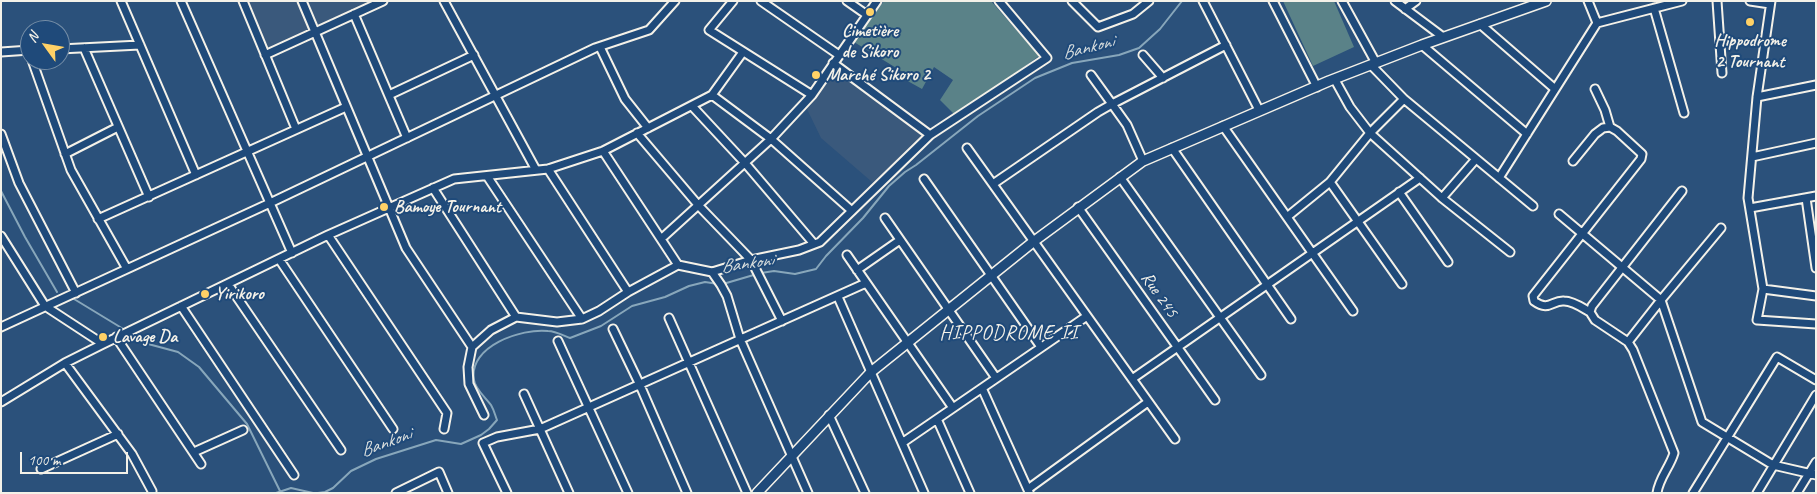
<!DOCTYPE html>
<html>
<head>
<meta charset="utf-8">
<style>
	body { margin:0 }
	#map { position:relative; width:1817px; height:494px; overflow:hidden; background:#2b517b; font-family:Caveat,sans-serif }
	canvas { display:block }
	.frame { position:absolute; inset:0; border:2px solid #f4f1e8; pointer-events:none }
	.north { position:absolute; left:20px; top:20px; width:50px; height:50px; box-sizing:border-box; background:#1f4a7a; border:1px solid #748da6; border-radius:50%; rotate:302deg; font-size:14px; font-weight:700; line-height:20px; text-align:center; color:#f4f1e8 }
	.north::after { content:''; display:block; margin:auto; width:18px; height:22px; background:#ffd166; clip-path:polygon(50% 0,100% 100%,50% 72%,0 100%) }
	.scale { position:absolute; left:20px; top:452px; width:108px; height:22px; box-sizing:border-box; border:2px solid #f4f1e8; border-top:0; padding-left:6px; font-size:15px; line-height:18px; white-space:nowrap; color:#f4f1e8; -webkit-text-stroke:4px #1f4a7a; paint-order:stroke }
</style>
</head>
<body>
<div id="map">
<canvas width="1817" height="494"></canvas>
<div class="frame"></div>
<div class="north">N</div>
<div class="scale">100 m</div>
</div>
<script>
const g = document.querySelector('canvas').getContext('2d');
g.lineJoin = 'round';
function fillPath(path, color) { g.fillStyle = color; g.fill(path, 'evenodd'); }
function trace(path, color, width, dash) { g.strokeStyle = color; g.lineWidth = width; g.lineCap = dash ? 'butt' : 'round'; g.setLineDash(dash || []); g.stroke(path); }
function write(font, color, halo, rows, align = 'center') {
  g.font = font + ' Caveat,sans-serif'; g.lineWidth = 4; g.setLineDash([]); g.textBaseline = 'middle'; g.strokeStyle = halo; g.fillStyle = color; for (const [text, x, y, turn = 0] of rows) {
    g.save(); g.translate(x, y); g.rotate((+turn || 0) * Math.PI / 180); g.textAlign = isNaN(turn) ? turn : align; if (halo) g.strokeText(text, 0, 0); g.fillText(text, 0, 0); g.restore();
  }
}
fillPath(new Path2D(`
	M246 1H377L267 52Z
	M836 71 923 136 879 188 821 138 807 109Z`), '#3a597c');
fillPath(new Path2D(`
	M884 1H991L1039 56 956 116 940 100 953 80 934 67 922 89 904 79 906 74 854 42Z
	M1283 1H1334L1354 47 1313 66Z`), '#5a8288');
trace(new Path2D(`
	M1 191 25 237 57 292
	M761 273 774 271 795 274 816 269 826 256 863 218 889 186 905 172 916 165 978 116 1035 78 1072 63 1119 55 1139 48 1160 29 1182 1
	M723 284 757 274
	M74 299 125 330
	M129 333 137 341 178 352 199 367 247 424 280 491
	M276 493 291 488 313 493
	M318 493 325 492 333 488 351 471 376 459 436 440 461 444 481 435 489 429 497 420C495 415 494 410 491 405 486 398 475 389 474 380 468 346 522 328 548 331 556 331 564 336 570 338L601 326 632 306 665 297 689 286 705 282 718 284`), '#88a7bb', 2);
const minor = new Path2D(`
	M121 1 196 175
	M181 1 292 253
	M243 1 296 129
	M302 1 406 248 472 347
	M444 1 536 170
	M733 1 709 30 812 95
	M761 1 839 55
	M847 1 867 15
	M1072 1 1098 27 1133 14 1149 1
	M1203 1 1259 110
	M1273 1 1317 87
	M1342 1 1376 63
	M1395 1 1443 37
	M1588 1 1597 23
	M1717 1 1722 73
	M1750 1 1770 4
	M1771 1 1757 97 1748 198 1763 289 1757 320 1816 324
	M1654 8 1684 113
	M1405 9 1416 1
	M354 14 407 138
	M1480 24 1555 89
	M1422 45 1527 134
	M600 47 625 99 648 128
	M84 48 149 197
	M60 49 140 45
	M1 52 30 50
	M265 55 383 1
	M1143 55 1163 78
	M32 60 71 170 127 269
	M833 63 930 135
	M1371 65 1404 99 1533 206
	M1335 80 1350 107 1370 133 1442 198 1510 252
	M1595 89 1605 110 1610 127
	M389 95 474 55
	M712 95 771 139 852 211
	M1757 97 1816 85
	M692 106 745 163 814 244
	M1223 126 1353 311
	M637 133 699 206 751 260 782 321
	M1 134 19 183 76 293
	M967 148 1175 439
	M1172 148 1291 319
	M603 151 678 265
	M65 154 118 127
	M1752 157 1816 143
	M1143 161 1127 125 1112 104 1226 45
	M1573 161 1595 134 1603 128 1610 127 1617 131 1642 154 1641 159 1533 296 1534 301C1549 312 1552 300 1564 301 1573 301 1583 308 1590 312
	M548 169 628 292
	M487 176 582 319
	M1120 177 1261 375
	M1499 178 1597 23 1682 1
	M924 179 1041 347
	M1330 182 1402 284
	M993 184 1098 112 1112 104 1091 75
	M433 188 516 317
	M1399 192 1448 262
	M1442 198 1476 159
	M1806 198 1816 268
	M1078 207 1215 400
	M1750 208 1816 196
	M1559 214 1661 300 1702 422 1773 465 1816 475
	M1287 217 1330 182 1370 133 1404 99
	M885 218 996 378
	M98 219 346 107
	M328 235 447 413 444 429
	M1 236 45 306 103 344
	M661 239 771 139 812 95 877 1
	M847 255 953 408
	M279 259 393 429
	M857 270 900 240
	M712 272 721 285 727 296 740 339 808 493
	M228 284 341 450
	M1763 289 1816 296
	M838 297 924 493
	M181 306 294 475
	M669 318 747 493
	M1 327 270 203 595 48 649 30 675 1
	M613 329 639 383 687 493
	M116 337 201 464
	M558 341 628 493
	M1628 342 1595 320 1590 312 1592 306 1682 191
	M65 363 132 454 152 491
	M1132 379 1420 178
	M982 388 1029 492
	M524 394 569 493
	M1 402 65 363 103 344 328 235 454 179 548 169 603 151 712 95 743 52
	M484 415 469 384 468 367 472 347 491 330 516 317 557 322 582 319 599 311 628 292 678 265 712 272 751 260 799 250 820 242 930 135 1047 58 999 1
	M829 415 865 493
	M937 419 970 493
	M902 443 1087 316
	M194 452 243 430
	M41 469 118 434
	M1028 489 1148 402
	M396 493 439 472 448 493
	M507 493 483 443 497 437 540 429 866 283
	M1657 493C1659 478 1670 467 1674 453L1633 350 1628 342 1661 300 1721 228
	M1693 493 1777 357 1816 380
	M1757 493 1816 395
	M1797 493 1816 462`);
const tertiary = new Path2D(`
	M757 493 871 372 1033 242 1143 161 1329 81 1422 45 1546 1`);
trace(minor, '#f4f1e8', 11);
trace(tertiary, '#f4f1e8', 12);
trace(minor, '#1f4a7a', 7);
trace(tertiary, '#1f4a7a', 9);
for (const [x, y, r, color] of [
	[870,12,5,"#ffd166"],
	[1750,22,5,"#ffd166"],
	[816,75,5,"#ffd166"],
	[384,207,5,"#ffd166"],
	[205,294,5,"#ffd166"],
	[103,337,5,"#ffd166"]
]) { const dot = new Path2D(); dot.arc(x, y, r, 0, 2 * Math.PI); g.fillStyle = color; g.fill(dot); trace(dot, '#1f4a7a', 2); }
write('bold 18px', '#f4f1e8', '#1f4a7a', [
	["Cimetière",870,31,"center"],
	["de Sikoro",870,52,"center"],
	["Hippodrome",1750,41,"center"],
	["2 Tournant",1750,62,"center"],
	["Marché Sikoro 2",826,75],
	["Bamoye Tournant",394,207],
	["Yirikoro",215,294],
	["Lavage Da",113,337]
], 'left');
write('18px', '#f4f1e8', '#1f4a7a', [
	["Rue 245",1159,295,55]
]);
write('italic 19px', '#d9dedd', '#1f4a7a', [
	["Bankoni",1088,48,-14],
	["Bankoni",747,264,-8],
	["Bankoni",386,443,-20]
]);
g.letterSpacing = '1px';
write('20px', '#f4f1e8', '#1f4a7a', [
	["HIPPODROME II",1009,334]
]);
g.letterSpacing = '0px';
</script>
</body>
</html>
